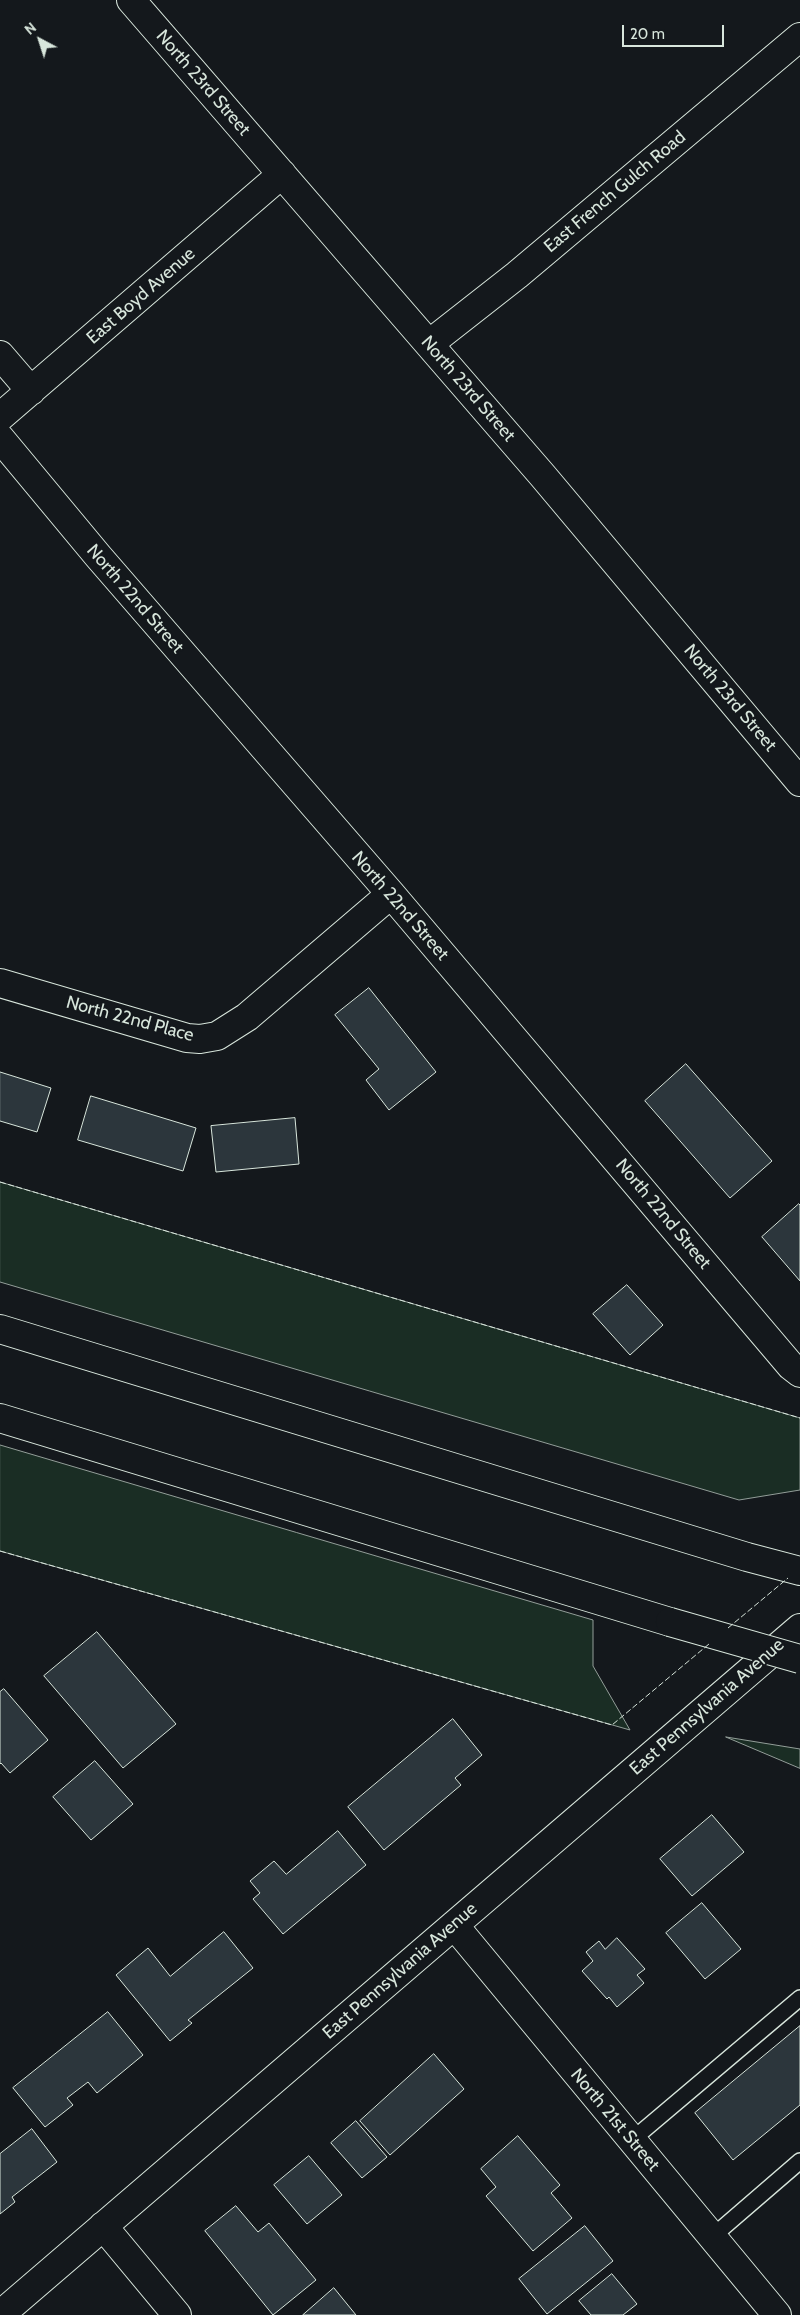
<!DOCTYPE html>
<html>
<head>
<meta charset="utf-8">
<style>
	body { margin:0 }
	#map { position:relative; width:800px; height:2315px; overflow:hidden; background:#14181c; font-family:Cabin,sans-serif }
	canvas { display:block }
	.north { position:absolute; left:15px; top:15px; width:50px; height:50px; -webkit-text-stroke:4px #14181c; paint-order:stroke; rotate:320deg; font-size:14px; font-weight:700; line-height:20px; text-align:center; color:#d8e6dc }
	.north::after { content:''; display:block; margin:auto; width:18px; height:22px; background:#d8e6dc; clip-path:polygon(50% 0,100% 100%,50% 72%,0 100%) }
	.scale { position:absolute; left:622px; top:25px; width:102px; height:22px; box-sizing:border-box; border:2px solid #d8e6dc; border-top:0; padding-left:6px; font-size:15px; line-height:18px; white-space:nowrap; color:#d8e6dc; -webkit-text-stroke:4px #14181c; paint-order:stroke }
</style>
</head>
<body>
<div id="map">
<canvas width="800" height="2315"></canvas>
<div class="north">N</div>
<div class="scale">20 m</div>
</div>
<script>
const g = document.querySelector('canvas').getContext('2d');
g.lineJoin = 'round';
function fillPath(path, color) { g.fillStyle = color; g.fill(path, 'evenodd'); }
function trace(path, color, width, dash) { g.strokeStyle = color; g.lineWidth = width; g.lineCap = dash ? 'butt' : 'round'; g.setLineDash(dash || []); g.stroke(path); }
function write(font, color, halo, rows, align = 'center') {
  g.font = font + ' Cabin,sans-serif'; g.lineWidth = 4; g.setLineDash([]); g.textBaseline = 'middle'; g.strokeStyle = halo; g.fillStyle = color; for (const [text, x, y, turn = 0] of rows) {
    g.save(); g.translate(x, y); g.rotate((+turn || 0) * Math.PI / 180); g.textAlign = isNaN(turn) ? turn : align; if (halo) g.strokeText(text, 0, 0); g.fillText(text, 0, 0); g.restore();
  }
}
const green = new Path2D(`
	M0 1182 800 1418V1490L739 1500 0 1282Z
	M0 1445 593 1620V1666L630 1730 0 1551Z
	M726 1737 800 1749V1768Z`);
fillPath(green, '#1a2d24');
trace(green, '#939e99', 1);
const building = new Path2D(`
	M369 988 436 1072 389 1110 366 1080 379 1069 335 1015Z
	M686 1064 772 1161 730 1198 645 1101Z
	M0 1072 51 1088 37 1132 0 1121Z
	M91 1096 196 1128 183 1171 78 1140Z
	M295 1118 299 1164 216 1172 211 1126Z
	M799 1204 800 1205V1281L762 1237Z
	M627 1285 663 1325 630 1355 593 1314Z
	M97 1632 176 1724 123 1768 44 1676Z
	M4 1689 48 1740 10 1773 1 1763 0 1764V1692Z
	M453 1719 482 1755 455 1778 461 1785 384 1850 348 1807Z
	M95 1761 133 1804 91 1840 53 1797Z
	M712 1815 744 1852 692 1896 660 1859Z
	M338 1831 366 1865 283 1934 253 1899 260 1893 250 1881 274 1861 286 1874Z
	M702 1903 741 1949 705 1979 666 1933Z
	M224 1932 253 1968 188 2020 192 2023 170 2041 116 1975 148 1948 170 1976Z
	M617 1938 645 1969 637 1975 644 1983 617 2007 609 1997 607 1999 582 1971 593 1961 586 1952 599 1941 605 1949Z
	M108 2012 143 2055 97 2093 88 2082 67 2098 73 2105 45 2127 13 2088Z
	M800 2026V2105L733 2160 695 2113Z
	M434 2054 464 2089 390 2155 360 2121Z
	M356 2121 387 2157 362 2178 331 2143Z
	M32 2129 57 2162 12 2197 15 2202 0 2214V2154Z
	M518 2136 560 2185 551 2193 572 2218 533 2251 486 2196 496 2187 481 2169Z
	M309 2156 342 2195 307 2224 274 2185Z
	M236 2206 258 2232 269 2223 316 2280 273 2315 205 2231Z
	M585 2226 613 2261 547 2314 519 2279Z
	M612 2274 637 2304 623 2315H591L579 2301Z
	M334 2288 356 2315H303Z`);
fillPath(building, '#2c363c');
trace(building, '#d8e6dc', 1);
const lane = new Path2D(`
	M632 2140 800 1998
	M712 2237 800 2161`);
const street = new Path2D(`
	M131 0 543 476 800 782
	M429 344 517 275 800 37
	M0 355 31 391
	M0 417 282 174
	M0 438 98 556 391 894 791 1366 800 1373
	M0 983 187 1038 200 1039 217 1036 247 1017 391 894
	M454 1925 777 2315
	M103 2226 177 2315
	M0 2315 800 1628`);
const highway = new Path2D(`
	M0 1329 747 1557 800 1571
	M0 1418 670 1622`);
trace(lane, '#d8e6dc', 18);
trace(street, '#d8e6dc', 30);
trace(highway, '#d8e6dc', 30);
trace(lane, '#14181c', 15);
trace(street, '#14181c', 28);
trace(highway, '#14181c', 28);
const highwayBridge = new Path2D(`
	M670 1622 800 1659`);
trace(highwayBridge, '#d8e6dc', 30, []);
trace(highwayBridge, '#14181c', 28);
trace(new Path2D(`
	M0 1182 800 1418
	M0 1551 612 1725 709 1644
	M728 1628 788 1578`), '#d8e6dc', 1, [6, 2.5]);
write('18px', '#d8e6dc', '#14181c', [
	["North 23rd Street",203,83,49],
	["East French Gulch Road",615,192,-40],
	["East Boyd Avenue",141,296,-41],
	["North 23rd Street",468,389,49],
	["North 22nd Street",135,599,49],
	["North 23rd Street",730,698,50],
	["North 22nd Street",400,906,49],
	["North 22nd Place",130,1019,15],
	["North 22nd Street",663,1214,50],
	["East Pennsylvania Avenue",707,1707,-41],
	["East Pennsylvania Avenue",400,1971,-41],
	["North 21st Street",615,2120,50]
]);
</script>
</body>
</html>
